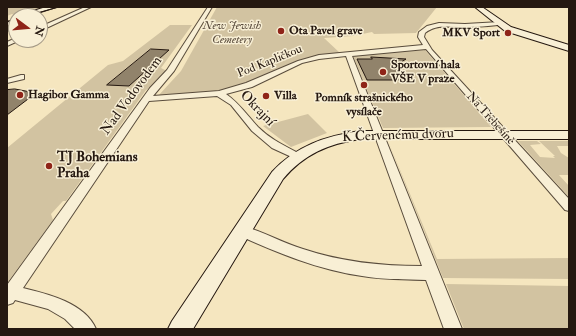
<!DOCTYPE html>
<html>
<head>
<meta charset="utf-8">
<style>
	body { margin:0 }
	#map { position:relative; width:576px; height:336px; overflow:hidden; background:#f5e6bf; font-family:"IM FELL Double Pica",serif }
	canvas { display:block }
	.frame { position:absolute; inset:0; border:8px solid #251810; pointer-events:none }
	.north { position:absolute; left:8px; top:8px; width:40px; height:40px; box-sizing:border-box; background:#f8efd5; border:1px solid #a49986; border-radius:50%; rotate:106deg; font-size:11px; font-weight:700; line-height:16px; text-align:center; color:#251810 }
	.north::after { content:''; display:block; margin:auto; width:14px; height:18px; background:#8f2418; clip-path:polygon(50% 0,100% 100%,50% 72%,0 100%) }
</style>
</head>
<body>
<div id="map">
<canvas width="576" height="336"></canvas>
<div class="frame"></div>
<div class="north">N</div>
</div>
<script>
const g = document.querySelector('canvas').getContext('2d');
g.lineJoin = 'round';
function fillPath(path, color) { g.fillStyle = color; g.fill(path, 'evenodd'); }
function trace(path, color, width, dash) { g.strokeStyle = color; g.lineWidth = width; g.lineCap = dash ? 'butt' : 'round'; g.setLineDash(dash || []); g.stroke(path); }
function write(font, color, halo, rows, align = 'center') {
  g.font = font + ' "IM FELL Double Pica",serif'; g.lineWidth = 3; g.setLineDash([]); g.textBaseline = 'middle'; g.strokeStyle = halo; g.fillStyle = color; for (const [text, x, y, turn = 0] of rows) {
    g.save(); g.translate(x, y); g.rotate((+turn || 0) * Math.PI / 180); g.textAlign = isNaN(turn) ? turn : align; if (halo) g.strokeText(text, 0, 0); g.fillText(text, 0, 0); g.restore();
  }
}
fillPath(new Path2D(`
	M7 7H49L16 16 12 14 7 16Z
	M217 7H437L416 33 374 34 372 32 353 36 324 38 340 53 297 61 261 79 224 90 158 96 181 71Z
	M170 25H192L161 68 167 71 152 87 146 90 66 201H63L51 214 53 220 7 283V148L108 65 123 61Z
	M425 50 491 127 383 128 353 56 357 54Z
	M308 114 327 133 291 147 263 126Z
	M388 141 437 259 569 258V279L443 278Z
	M518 141H537L541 144 530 145 540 157 555 158 553 156H555L539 141H569V146H557L561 153 569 158V175H559L569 186V197Z
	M446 284 569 286V329H464Z`), '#d2c3a1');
const building = new Path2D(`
	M151 49 169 50 129 86 107 85Z
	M371 57 406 59 398 64 408 80H367L357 59H372Z
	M15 89 36 93 7 115V90Z`);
fillPath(building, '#91836b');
trace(building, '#251810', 1);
const street = new Path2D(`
	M85 7H91L40 31V27Z
	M208 7H212L174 71 153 96 219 91 246 83 298 61 319 55 423 45 418 37 419 32 427 26 439 23 465 24 500 22 498 25C488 26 477 27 467 27 452 28 438 23 425 33L424 37 432 50 569 199V211L565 210 426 49 352 56 462 329H444L426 280C405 279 384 280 362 276 319 270 278 253 238 235L236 231 238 227 243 226C264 232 283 243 303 249 342 262 381 266 422 266L346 56 319 59 302 63 252 87 226 94C239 103 247 115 258 127 270 139 285 146 300 154L301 156 296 159 272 148 252 131 231 105 217 96 149 101 23 288C48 294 85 303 96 329H75L65 319 48 309 15 300 13 303 7 305V285L150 88 167 70Z
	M7 26 16 28V32L7 30Z
	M16 38V40H19L18 41 7 46V42Z
	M21 75H24V79L7 83V79Z`);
const secondary = new Path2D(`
	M46 7H56L28 16H17Z
	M475 7H482L511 27 569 45V51L505 31Z
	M16 19V23L7 26V22Z
	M360 131H569V139H360C328 144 304 154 283 179L193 329H168L172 321 272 172C296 146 325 136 360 131Z`);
trace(street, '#594c3c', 2);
trace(secondary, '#251810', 2);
fillPath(street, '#f8efd5');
fillPath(secondary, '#f8efd5');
trace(new Path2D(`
	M26 16 59 7
	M7 22 16 20`), '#251810', 1);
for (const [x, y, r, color] of [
	[281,31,4,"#8f2418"],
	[508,33,4,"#8f2418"],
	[383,72,4,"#8f2418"],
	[364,85,4,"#8f2418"],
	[20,95,4,"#8f2418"],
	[266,96,4,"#8f2418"],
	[49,166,4,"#8f2418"]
]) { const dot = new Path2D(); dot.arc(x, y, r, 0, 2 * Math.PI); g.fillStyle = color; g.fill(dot); trace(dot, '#f8efd5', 1.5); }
write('italic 12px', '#594b3c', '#f8efd5', [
	["New Jewish",232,26],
	["Cemetery",232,40]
]);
write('bold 12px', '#251810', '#f8efd5', [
	["Ota Pavel grave",289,31],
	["MKV Sport",500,33,"right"],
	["Sportovní hala",391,65],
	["VŠE V praze",391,79],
	["Hagibor Gamma",28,95],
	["Villa",274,96],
	["Pomník strašnického",364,98,"center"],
	["vysílače",364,112,"center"]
], 'left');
write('12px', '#251810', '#f8efd5', [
	["Pod Kapličkou",270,62,-22],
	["Na Třebešíně",490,119,48]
]);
write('14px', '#251810', '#f8efd5', [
	["Nad Vodovodem",132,96,-54],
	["Okrajní",257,109,46],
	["K Červenému dvoru",398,136,-2]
]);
write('bold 14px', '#251810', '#f8efd5', [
	["TJ Bohemians",57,158],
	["Praha",57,174]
], 'left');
</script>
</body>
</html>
